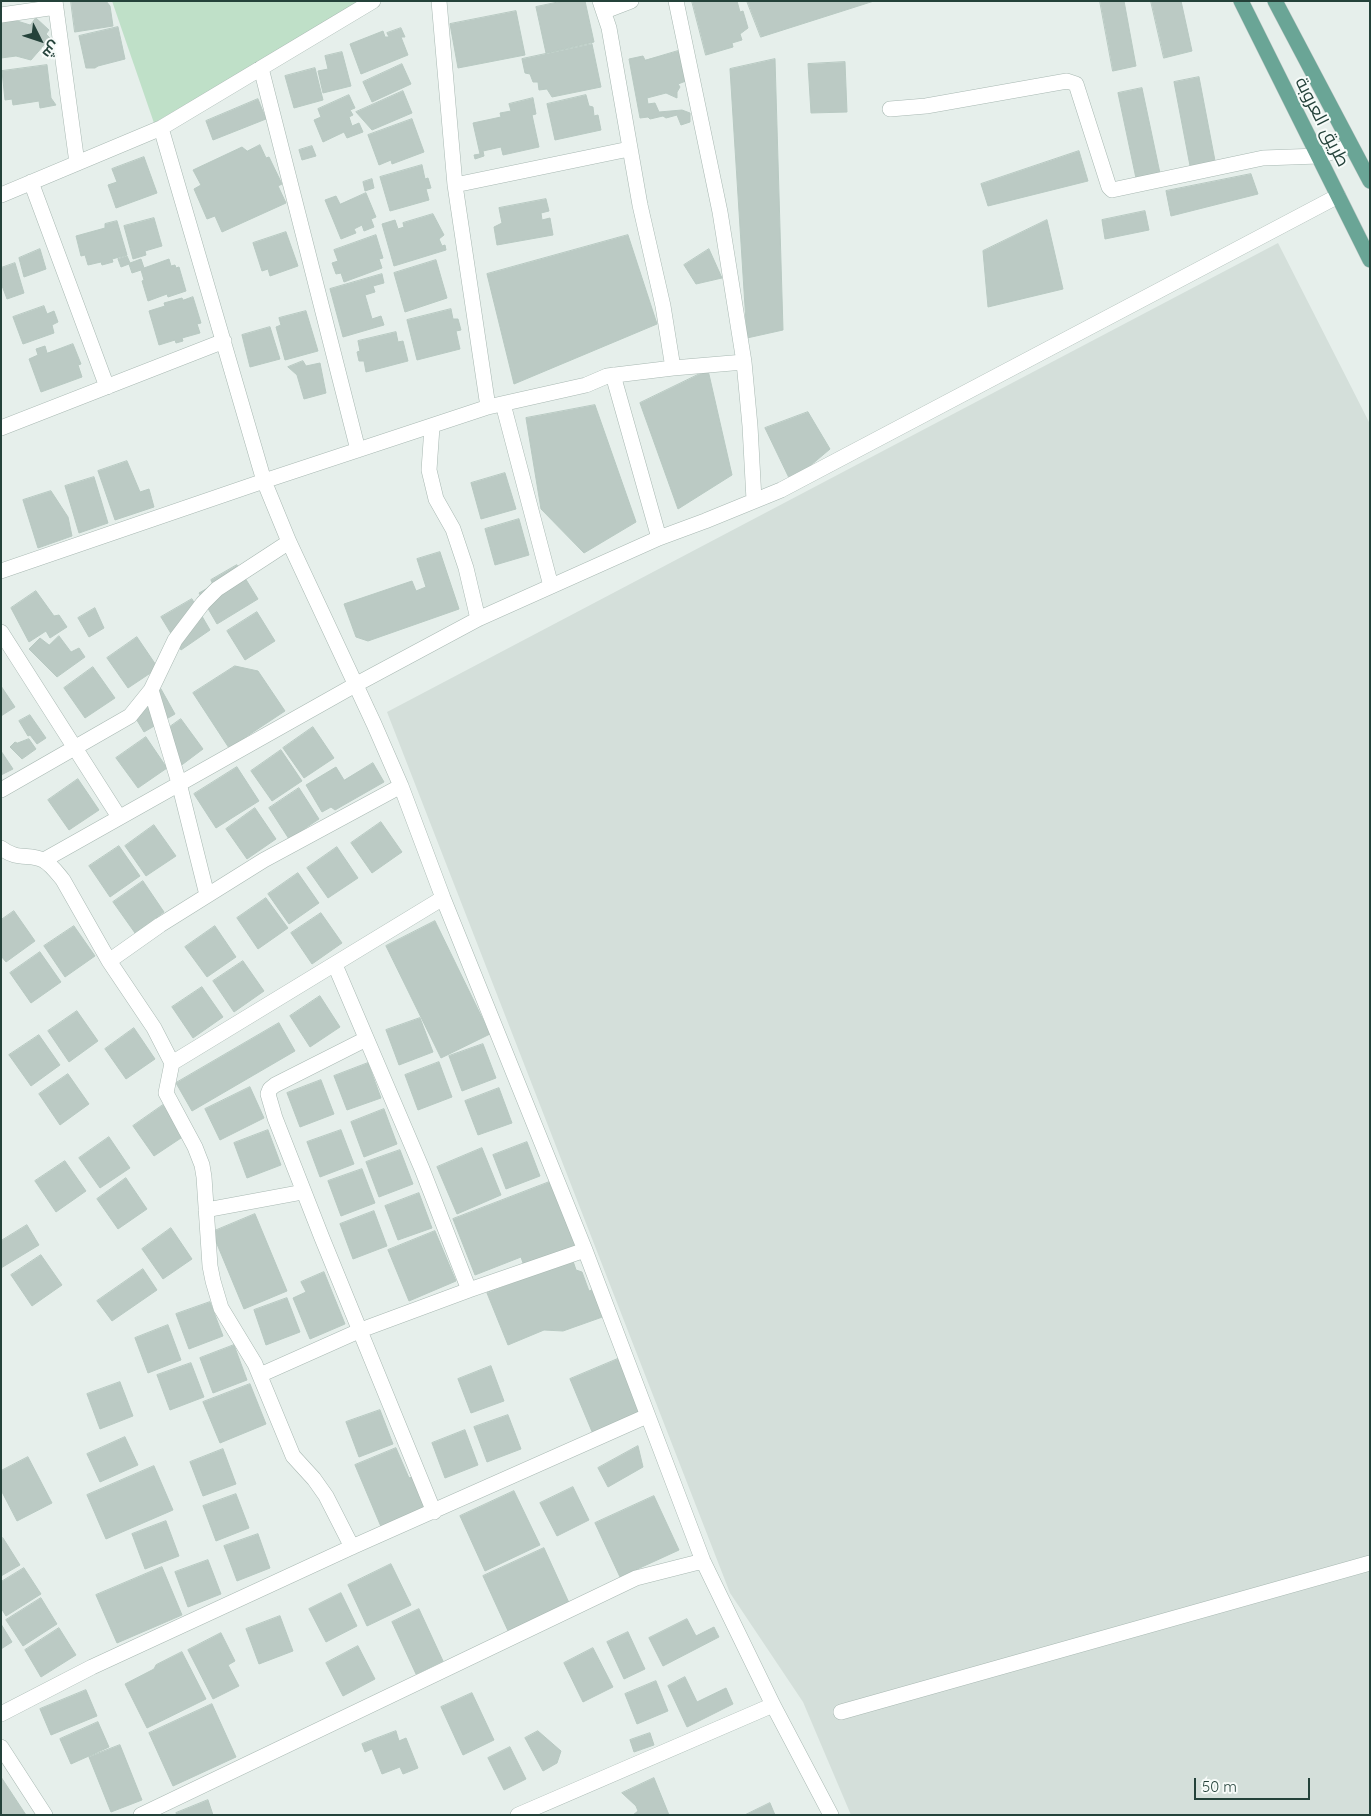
<!DOCTYPE html>
<html>
<head>
<meta charset="utf-8">
<style>
	body { margin:0 }
	#map { position:relative; width:1371px; height:1816px; overflow:hidden; background:#e6efeb; font-family:Quicksand,Cairo,sans-serif }
	canvas { display:block }
	.frame { position:absolute; inset:0; border:2px solid #24423a; pointer-events:none }
	.north { position:absolute; left:15px; top:15px; width:50px; height:50px; -webkit-text-stroke:4px #f7fbf9; paint-order:stroke; rotate:131deg; font-size:14px; font-weight:700; line-height:20px; text-align:center; color:#24423a }
	.north::after { content:''; display:block; margin:auto; width:18px; height:22px; background:#24423a; clip-path:polygon(50% 0,100% 100%,50% 72%,0 100%) }
	.scale { position:absolute; left:1194px; top:1778px; width:116px; height:22px; box-sizing:border-box; border:2px solid #24423a; border-top:0; padding-left:6px; font-size:15px; line-height:18px; white-space:nowrap; color:#24423a; -webkit-text-stroke:4px #f7fbf9; paint-order:stroke }
</style>
</head>
<body>
<div id="map">
<canvas width="1371" height="1816"></canvas>
<div class="frame"></div>
<div class="north">ش</div>
<div class="scale">50 m</div>
</div>
<script>
const g = document.querySelector('canvas').getContext('2d');
g.lineJoin = 'round';
function fillPath(path, color) { g.fillStyle = color; g.fill(path, 'evenodd'); }
function trace(path, color, width, dash) { g.strokeStyle = color; g.lineWidth = width; g.lineCap = dash ? 'butt' : 'round'; g.setLineDash(dash || []); g.stroke(path); }
function write(font, color, halo, rows, align = 'center') {
  g.font = font + ' Quicksand,Cairo,sans-serif'; g.lineWidth = 4; g.setLineDash([]); g.textBaseline = 'middle'; g.strokeStyle = halo; g.fillStyle = color; for (const [text, x, y, turn = 0] of rows) {
    g.save(); g.translate(x, y); g.rotate((+turn || 0) * Math.PI / 180); g.textAlign = isNaN(turn) ? turn : align; if (halo) g.strokeText(text, 0, 0); g.fillText(text, 0, 0); g.restore();
  }
}
fillPath(new Path2D(`
	M1278 243 1370 424V1815H851L803 1702 730 1593 387 712Z`), '#d4dfda');
fillPath(new Path2D(`
	M112 1H363L154 123Z`), '#bfe0c8');
const building = new Path2D(`
	M71 1H106L110 6 113 26 75 32Z
	M563 1H585L594 42 546 53 536 7Z
	M692 1H737L740 12 743 11 748 28 740 34 742 40 732 43 733 47 706 55Z
	M747 1H874L761 37Z
	M1100 1H1124L1136 66 1113 71Z
	M1151 1H1181L1192 51 1164 58Z
	M516 11 525 55 458 68 450 24Z
	M36 18 49 30 46 34 50 38 31 60 16 56 1 58V22L14 20 30 25Z
	M118 27 125 59 98 66 95 68H86L79 36Z
	M401 28 405 37H401L408 55 361 74 350 44 383 31 385 37H389L387 33Z
	M592 44 601 87 552 97 547 89 539 90 538 82H533L530 74 525 73 522 59Z
	M678 51 686 81 678 84 680 87 677 92V98L666 93 647 98 648 104 655 103 659 112 682 110 690 113V122L681 125 677 115 666 118 663 116 650 119 648 117 640 118 629 59 643 56 645 60Z
	M342 52 351 86 323 93 318 71 328 69 325 56Z
	M775 59 783 330 747 338 730 69Z
	M845 62 847 112 811 113 808 64Z
	M402 64 411 84 372 102 363 82Z
	M47 65 51 98 56 105 40 108 39 101 13 105 12 99 5 100 2 71Z
	M315 68 323 100 294 108 285 76Z
	M1199 77 1216 166 1191 171 1174 82Z
	M1142 88 1161 178 1137 183 1118 93Z
	M403 91 412 113 372 130 356 112Z
	M349 95 355 108 350 110 353 115 349 117 352 126 359 123 363 132 347 138 344 132 323 142 314 120 321 117 318 109Z
	M586 95 589 106 593 107 594 116 598 115 601 130 555 140 547 104Z
	M533 98 536 114 532 115 539 147 503 155 501 147 483 151 484 156 475 159 474 155 480 154 473 123 501 117 500 113 511 111 509 104Z
	M258 99 266 119 213 140 206 121Z
	M412 119 424 152 392 164 391 160 379 165 368 135Z
	M260 145 266 158 269 157 282 184 278 186 286 203 222 232 215 216 207 219 194 189 201 185 193 170 242 147 247 151Z
	M312 146 316 156 302 160 299 150Z
	M1079 151 1088 181 988 206 981 184Z
	M144 157 157 193 116 208 108 185 117 182 112 169Z
	M422 165 425 179 428 178 431 188 426 189 429 200 390 211 380 177Z
	M1251 174 1258 194 1171 216 1166 191Z
	M372 179 374 188 365 191 363 182Z
	M366 193 376 217 371 219 374 227 364 231 362 225 354 229 356 233 341 239 325 200 336 196 340 204Z
	M546 199 549 211 541 213 542 220 550 218 553 235 497 245 494 227 502 223 499 208Z
	M1145 211 1149 230 1105 239 1102 220Z
	M433 214 444 235 439 239 442 246 445 245 446 250 394 266 382 224 395 220 398 229 404 227 403 223Z
	M154 218 162 246 145 251 146 255 133 259 124 226Z
	M1047 220 1063 289 988 307 983 251Z
	M117 221 127 255 112 259 113 262 102 265 101 262 88 265 85 255 81 256 76 236 105 228V224Z
	M286 232 298 266 270 276 268 269 262 271 253 243Z
	M376 235 383 258 379 259 382 268 344 282 341 273 336 274 332 263 338 261 334 250Z
	M628 235 657 324 514 384 487 274Z
	M40 249 46 269 24 277 19 258Z
	M709 249 722 278 696 284 684 265Z
	M127 256 130 263 141 259 144 268 169 259 171 266 175 265 176 268 179 267 186 291 168 297 167 294 148 301 142 281 144 280 141 270 132 273 129 264 121 267 118 259Z
	M436 260 447 298 405 312 394 273Z
	M15 263 24 293 7 299 1 283V268Z
	M382 274 384 283 373 286 375 292 365 295 372 319 381 316 384 325 343 337 330 289Z
	M193 297 201 323 197 324 200 333 182 338 183 341 176 343 175 340 159 345 149 311 165 306 164 303 182 298 183 300Z
	M44 306 47 314 54 311 58 322 52 325 54 333 23 344 13 317Z
	M451 309 453 319H458L461 330 456 331 460 349 417 360 407 320Z
	M306 311 318 351 285 360 276 327 281 325 279 318Z
	M270 327 280 359 250 367 242 335Z
	M396 332 398 342 403 341 408 361 366 372 364 361H359L357 352 360 351 358 341Z
	M73 344 81 364 78 365 82 377 41 392 29 359 38 355 36 349 45 346 47 353Z
	M303 361 306 366 320 363 326 393 304 399 297 375 288 367Z
	M708 370 732 475 678 509 640 403Z
	M595 405 636 522 584 553 541 509 526 418Z
	M808 412 830 449 791 482 765 428Z
	M127 461 140 492 149 489 154 507 115 520 98 471Z
	M505 473 516 509 481 519 471 483Z
	M94 477 108 523 79 533 65 486Z
	M51 491 68 517 72 536 38 548 23 500Z
	M519 519 529 555 495 565 485 529Z
	M440 552 459 609 368 641 356 637 344 604 412 581 416 591 426 587 417 559Z
	M237 565 258 599 217 624 199 593 213 585 211 580Z
	M36 591 54 616 59 615 67 627 50 638 46 631 29 642 11 608Z
	M192 599 210 630 181 650 161 617Z
	M95 608 104 628 89 637 78 618Z
	M257 612 275 641 245 660 227 631Z
	M59 636 71 652 79 648 85 657 57 677 29 649 40 638 49 645Z
	M137 637 158 668 128 688 107 658Z
	M235 666 258 671 285 711 229 748 193 693Z
	M93 667 115 698 85 718 64 688Z
	M1 686 15 707 1 716Z
	M161 689 175 714 144 732 129 707Z
	M30 715 46 738 37 744 30 735 28 736 19 721Z
	M181 719 203 749 179 767 157 736Z
	M313 727 334 758 304 778 283 748Z
	M146 737 167 768 138 788 116 758Z
	M29 739 36 749 22 759 10 747 15 742 17 743Z
	M281 750 302 781 272 801 251 771Z
	M1 751 13 769 1 775Z
	M373 763 384 782 335 810 331 807 322 812 306 785 336 767 344 780Z
	M237 767 259 801 216 828 194 794Z
	M78 779 99 810 69 830 48 800Z
	M299 788 319 819 289 839 269 808Z
	M255 808 276 839 247 859 226 829Z
	M381 822 402 852 372 873 351 843Z
	M154 825 176 856 146 876 125 846Z
	M119 846 140 876 110 897 89 866Z
	M337 847 358 878 328 898 307 868Z
	M298 873 319 903 289 924 268 894Z
	M143 881 164 912 135 933 113 902Z
	M266 898 288 928 258 949 237 918Z
	M14 911 35 941 6 962 1 956V920Z
	M321 913 342 943 312 964 291 933Z
	M435 921 490 1034 441 1058 386 946Z
	M74 926 95 956 65 977 44 946Z
	M215 926 236 957 207 977 185 947Z
	M40 952 61 982 31 1003 10 973Z
	M243 961 264 991 234 1012 213 981Z
	M202 987 223 1017 193 1038 172 1007Z
	M320 996 340 1027 310 1047 290 1016Z
	M77 1011 98 1041 69 1062 48 1031Z
	M420 1018 433 1052 399 1065 386 1030Z
	M279 1023 295 1051 192 1111 176 1083Z
	M134 1028 155 1059 126 1079 105 1049Z
	M39 1035 60 1065 31 1086 9 1055Z
	M483 1044 496 1078 462 1091 449 1056Z
	M439 1062 452 1097 418 1110 405 1075Z
	M368 1063 381 1098 347 1110 334 1076Z
	M68 1074 89 1104 60 1125 39 1094Z
	M321 1080 334 1114 300 1127 287 1093Z
	M250 1087 264 1118 220 1140 205 1109Z
	M499 1088 512 1123 478 1135 465 1101Z
	M163 1105 184 1136 154 1156 133 1126Z
	M384 1109 397 1144 364 1157 351 1122Z
	M268 1130 281 1165 247 1178 234 1143Z
	M341 1130 354 1164 320 1177 307 1142Z
	M109 1137 130 1168 100 1188 79 1158Z
	M527 1142 540 1176 506 1189 493 1155Z
	M482 1148 501 1195 457 1214 437 1167Z
	M400 1150 413 1184 379 1197 366 1162Z
	M65 1161 86 1191 56 1212 35 1181Z
	M362 1169 375 1203 341 1216 328 1181Z
	M126 1178 147 1209 118 1229 97 1199Z
	M552 1181 577 1246 524 1266 521 1257 475 1275 453 1219Z
	M419 1193 432 1228 398 1240 385 1206Z
	M374 1211 387 1246 353 1259 340 1224Z
	M255 1214 287 1291 244 1309 212 1232Z
	M27 1225 39 1245 1 1268V1241Z
	M171 1228 192 1259 163 1279 142 1249Z
	M435 1231 456 1281 409 1301 388 1250Z
	M41 1255 62 1285 32 1306 11 1275Z
	M572 1258 576 1270 582 1272 589 1291 598 1288 608 1315 563 1331 544 1330 508 1345 487 1293Z
	M143 1269 157 1290 112 1321 97 1301Z
	M324 1272 345 1324 310 1339 293 1298 306 1292 301 1282Z
	M287 1298 300 1332 266 1345 254 1310Z
	M210 1302 223 1336 189 1349 176 1314Z
	M168 1325 181 1360 148 1373 135 1338Z
	M234 1345 247 1380 213 1393 200 1358Z
	M620 1358 643 1413 593 1434 570 1379Z
	M191 1363 204 1397 170 1410 157 1375Z
	M491 1366 504 1401 471 1413 458 1379Z
	M120 1382 133 1416 100 1429 87 1394Z
	M250 1384 266 1424 220 1443 203 1402Z
	M380 1410 393 1444 359 1457 346 1422Z
	M508 1415 521 1449 487 1462 474 1427Z
	M465 1430 478 1465 445 1478 432 1443Z
	M125 1437 138 1465 100 1482 87 1454Z
	M638 1446 643 1467 608 1487 598 1468Z
	M396 1448 409 1478 415 1476 429 1508 382 1529 355 1465Z
	M223 1449 236 1484 203 1496 190 1462Z
	M28 1457 52 1503 17 1521 1 1490V1471Z
	M154 1466 173 1510 106 1539 87 1495Z
	M573 1487 589 1520 557 1536 540 1503Z
	M514 1491 540 1545 485 1571 460 1516Z
	M236 1494 249 1528 216 1541 203 1506Z
	M654 1496 679 1550 620 1577 595 1523Z
	M166 1521 179 1556 145 1569 132 1534Z
	M258 1534 270 1568 237 1581 224 1546Z
	M3 1538 20 1565 1 1576V1539Z
	M544 1548 570 1605 509 1633 483 1576Z
	M208 1560 221 1594 188 1607 175 1572Z
	M391 1564 411 1605 367 1626 348 1585Z
	M162 1567 182 1615 117 1643 96 1595Z
	M24 1568 41 1594 6 1616 1 1608V1582Z
	M341 1593 357 1626 326 1642 309 1609Z
	M41 1598 57 1624 23 1646 6 1620Z
	M419 1609 443 1661 416 1674 392 1622Z
	M280 1616 293 1651 259 1664 246 1629Z
	M687 1619 696 1636 714 1627 719 1637 663 1666 649 1638Z
	M1 1624 12 1642 1 1649Z
	M59 1628 76 1655 41 1677 25 1650Z
	M628 1632 645 1669 624 1679 607 1642Z
	M221 1633 235 1661 228 1665 239 1686 213 1699 188 1650Z
	M358 1646 375 1679 343 1696 326 1663Z
	M593 1648 613 1687 583 1702 564 1663Z
	M182 1652 206 1699 147 1728 125 1684 154 1669 156 1665Z
	M685 1677 697 1702 726 1688 733 1704 687 1727 668 1686Z
	M656 1681 668 1711 637 1724 625 1694Z
	M86 1690 97 1716 51 1735 40 1709Z
	M472 1693 494 1740 463 1755 441 1707Z
	M212 1704 236 1757 173 1786 149 1733Z
	M98 1722 109 1747 71 1764 60 1739Z
	M396 1731 399 1741 406 1738 418 1768 403 1774 400 1767 382 1774 372 1749 365 1752 362 1744Z
	M538 1731 561 1751 557 1763 543 1771 525 1738Z
	M650 1733 654 1745 634 1752 630 1740Z
	M120 1745 142 1800 111 1812 89 1757Z
	M510 1747 526 1779 504 1790 488 1758Z
	M1 1777 26 1815H1Z
	M654 1778 669 1815H633L638 1811 636 1806 622 1793Z
	M208 1800 213 1815H177L176 1813Z
	M770 1803 775 1815H745Z`);
fillPath(building, '#bbcac4');
trace(building, '#b8c9c2', 1);
const minor = new Path2D(`
	M55 1 77 163
	M439 1 455 185 488 407
	M600 1 609 28 640 205 663 306 673 368
	M676 1 720 212 744 362 750 426 754 500
	M605 11 631 1
	M1 15 56 7
	M261 68 358 450
	M890 109 926 106 1067 81 1076 84 1109 187 1112 190 1263 158 1319 156 1351 146
	M31 182 107 387
	M455 185 629 149
	M1 195 161 128 373 1
	M744 362 673 368 607 376 586 385 488 407 264 481 289 542 374 724 401 786 443 898 585 1250 703 1561 773 1705 831 1815
	M613 375 659 538
	M503 404 551 586
	M432 427 429 470 436 499 453 529 466 568 478 619
	M1 428 224 341
	M1 571 264 481 161 128
	M1 632 119 817
	M151 690 179 783 207 895
	M1 790 130 716 151 690 175 640 203 603 217 589 289 542
	M1 848C18 861 29 853 43 860 51 864 58 874 63 880L109 961
	M44 860 355 685 478 619 659 538 705 521 781 490 1338 196
	M335 965 422 1169 469 1290
	M366 1039 275 1085 270 1089 268 1094 275 1118 322 1238 434 1512
	M172 1063 443 898
	M206 1210 303 1192
	M260 1375 361 1330 469 1290 585 1250
	M352 1547 326 1496 314 1479 293 1456 255 1364 221 1308 213 1281 210 1266 204 1177 202 1165 195 1147 166 1093 172 1063 154 1028 109 961 160 925 264 860 401 786
	M841 1712 1370 1563
	M1 1714 92 1667 352 1547 647 1416
	M1 1747 45 1815
	M141 1815 636 1578 703 1561
	M518 1815 773 1705`);
const major = new Path2D(`
	M1241 1 1370 260
	M1275 1 1370 181`);
trace(minor, '#a8b8b2', 16);
trace(major, '#c2cac8', 16);
trace(minor, '#fff', 15);
trace(major, '#6aa596', 15);
write('18px', '#24423a', '#f7fbf9', [
	["طريق العروبة",1322,122,63]
]);
</script>
</body>
</html>
